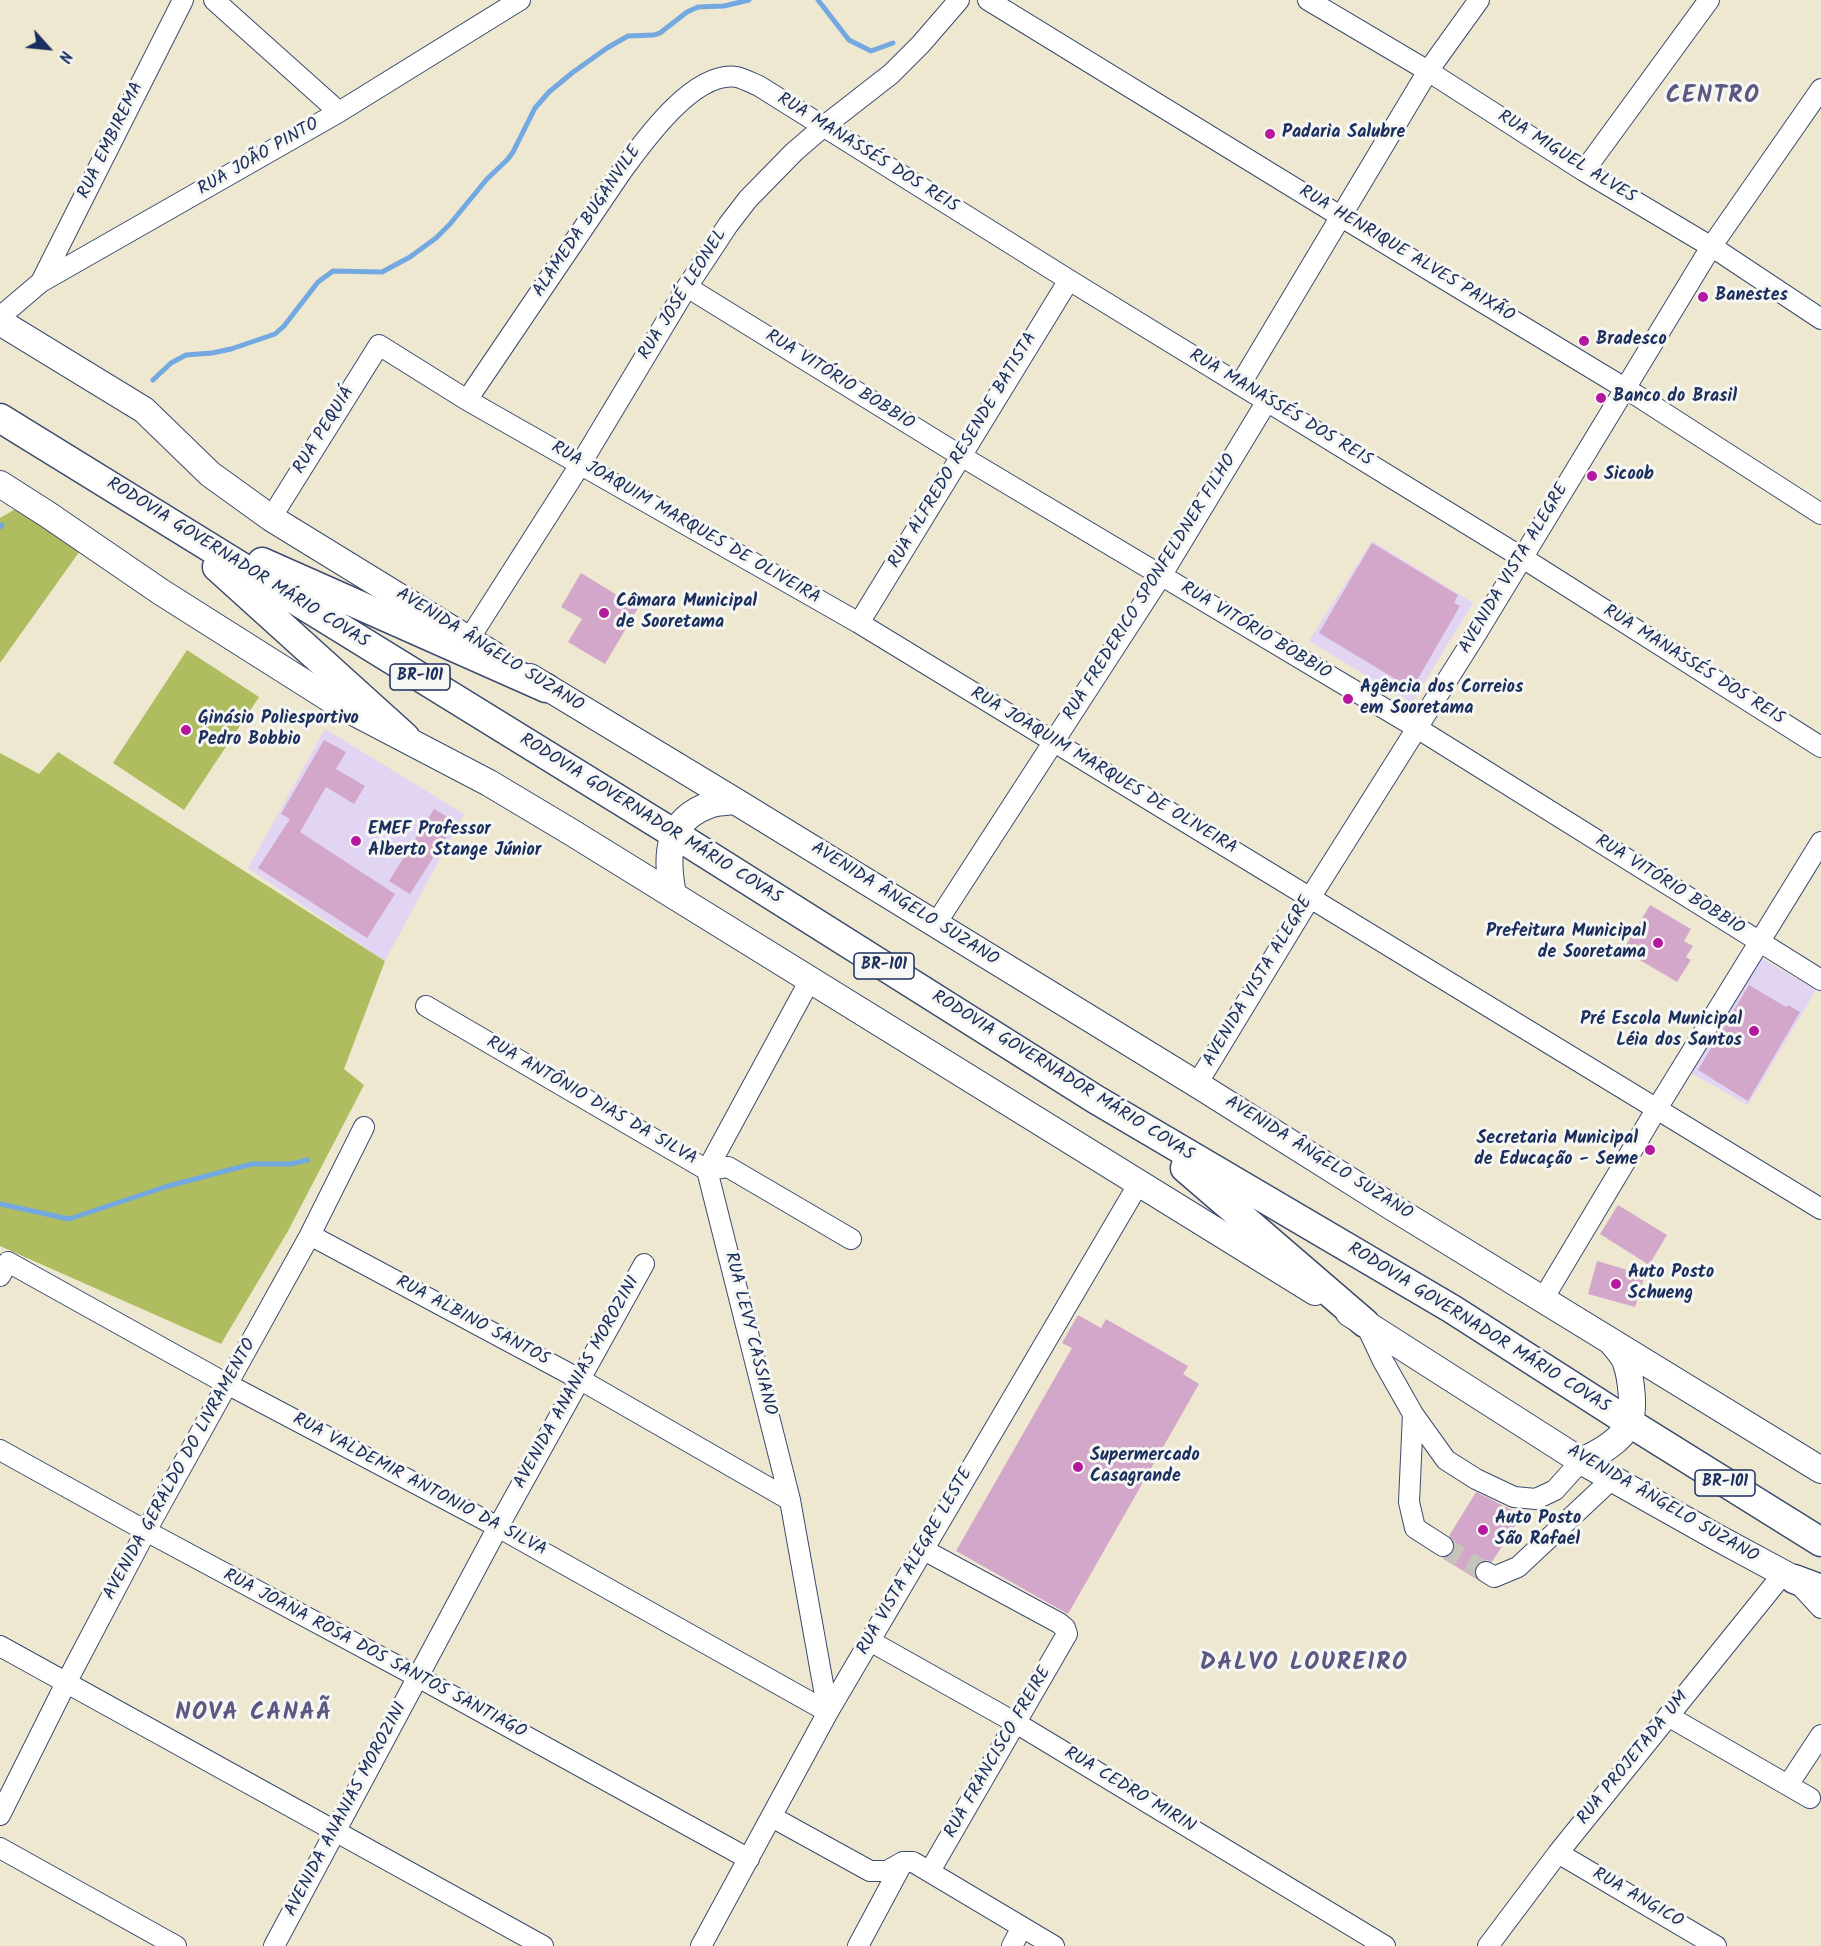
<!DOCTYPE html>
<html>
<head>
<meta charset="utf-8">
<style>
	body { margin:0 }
	#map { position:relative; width:1821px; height:1946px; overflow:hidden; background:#efe8d1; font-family:Kalam,sans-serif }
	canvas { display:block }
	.north { position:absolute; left:18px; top:18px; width:60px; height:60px; -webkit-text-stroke:4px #f6f6f2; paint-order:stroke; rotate:117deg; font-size:16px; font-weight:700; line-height:24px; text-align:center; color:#1b2f5e }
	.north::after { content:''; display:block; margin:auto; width:21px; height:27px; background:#1b2f5e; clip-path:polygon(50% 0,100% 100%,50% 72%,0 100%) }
</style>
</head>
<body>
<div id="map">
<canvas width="1821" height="1946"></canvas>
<div class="north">N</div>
</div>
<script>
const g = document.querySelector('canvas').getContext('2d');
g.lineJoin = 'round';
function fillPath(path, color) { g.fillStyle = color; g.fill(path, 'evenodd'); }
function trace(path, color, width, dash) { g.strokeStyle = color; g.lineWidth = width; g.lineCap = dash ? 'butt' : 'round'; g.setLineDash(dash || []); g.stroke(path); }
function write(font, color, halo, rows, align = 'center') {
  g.font = font + ' Kalam,sans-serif'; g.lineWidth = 6; g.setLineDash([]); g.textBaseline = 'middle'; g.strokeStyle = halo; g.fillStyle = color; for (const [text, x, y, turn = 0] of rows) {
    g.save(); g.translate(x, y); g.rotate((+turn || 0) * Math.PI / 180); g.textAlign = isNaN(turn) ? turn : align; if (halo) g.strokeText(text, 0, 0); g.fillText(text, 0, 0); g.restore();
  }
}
fillPath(new Path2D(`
	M1372 541 1473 603 1412 703 1309 641Z
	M325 729 464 814 385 961 248 868Z
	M1761 958 1816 990 1748 1105 1691 1073Z`), '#e2d4f3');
fillPath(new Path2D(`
	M31 500 92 534 0 663V518Z
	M187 650 259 697 184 810 113 763Z
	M58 752 385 961 344 1069 364 1085 288 1231 221 1344 0 1246V753L39 774Z`), '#afbd60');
trace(new Path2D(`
	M818 0 849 40 871 51 893 43
	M153 380 171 363 186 355 212 353 231 349 275 334 284 326 318 282 333 271 382 272 410 257 436 238 450 224 487 179 508 159 513 152 535 108 549 92 572 73 607 48 628 36 654 35 660 33 687 12 698 7 724 6 749 0
	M0 527 2 525
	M0 1204 69 1219 168 1186 252 1164H290L308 1160`), '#73a8e0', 5);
fillPath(new Path2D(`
	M1372 543 1458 595 1454 603 1460 606 1412 689 1319 633Z
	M581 573 638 608 605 664 568 642 582 619 561 607Z
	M324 740 346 752 336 769 365 786 354 804 326 787 300 832 395 894 367 938 258 868 290 819 281 814Z
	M434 809 456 822 410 894 389 881Z
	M1650 905 1691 929 1684 941 1693 946 1686 957 1691 960 1677 982 1623 950Z
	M1749 985 1786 1007 1788 1005 1800 1012 1748 1101 1698 1070Z
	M1618 1205 1667 1235 1649 1265 1600 1234Z
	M1597 1261 1645 1275 1635 1307 1588 1294Z
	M1078 1315 1101 1328 1106 1319 1188 1366 1183 1374 1199 1384 1068 1614 956 1551 1072 1348 1062 1343Z
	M1476 1492 1522 1515 1492 1562 1486 1560 1476 1565 1474 1572 1478 1580 1442 1558 1448 1557 1453 1552 1454 1541 1449 1536Z`), '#d3a7c9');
trace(new Path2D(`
	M1443 1546 1486 1572`), '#c5c3ba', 20, [20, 10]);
const minor = new Path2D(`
	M214 0 339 112
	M988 0 1340 216 1636 395 1821 514
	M1308 0 1428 71 1584 171 1720 252 1821 319
	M1584 171 1709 0
	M41 282 183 0
	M687 287 961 456 1417 728 1821 980
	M0 317 41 282 339 112 520 0
	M1240 385 1428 71 1479 0
	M467 400 622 171C644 141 694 70 737 77 744 79 752 83 759 86L1069 280 1526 560 1821 747
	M271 518 379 345 467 400 859 623 1821 1209
	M859 623 1069 280
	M469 639 580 465 687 287 728 225 748 199 794 152 823 127 891 74 921 44 959 0
	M935 925 1161 576 1267 401
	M810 980 707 1170 790 1500 828 1712
	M426 1006 707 1170 728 1167 851 1239
	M1197 1084 1310 898 1475 636 1711 247 1821 89
	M310 1235 581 1380 790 1500
	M0 1276 8 1262 227 1384 498 1527 828 1712
	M1543 1299 1656 1110 1821 842
	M1365 1323 1383 1361 1413 1414 1446 1460 1476 1479 1514 1497 1536 1499 1555 1490 1581 1461
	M1413 1414 1409 1502 1415 1528 1443 1546
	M0 1450 146 1531 418 1677 749 1859
	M924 1550 1059 1623 1065 1628 1067 1634 930 1871
	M1486 1572 1494 1577 1518 1567 1612 1479
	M1798 1583 1821 1608
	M870 1641 1016 1723 1385 1946
	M0 1646 543 1946
	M1668 1716 1810 1798
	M1788 1785 1821 1735
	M0 1815 66 1683 146 1531 310 1235 364 1127
	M772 1817 870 1871H887L903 1862H913L1054 1946
	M0 1848 176 1946
	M1558 1853 1716 1946
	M274 1946 498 1527 644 1264
	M701 1946 828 1712 1139 1183
	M858 1946 903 1862
	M1012 1946 1022 1927
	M1488 1946 1558 1853 1783 1574`);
const major = new Path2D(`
	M0 322 144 410 210 474 271 518 494 655
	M0 484 47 514 161 592 338 704 489 783 571 832 1315 1292
	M530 677 735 801 1203 1088 1392 1207 1821 1470
	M673 894C665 854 667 819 712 804 719 802 728 802 735 801
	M1349 1313 1581 1461 1718 1538 1794 1579
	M1581 1461C1599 1453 1620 1442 1629 1424 1635 1410 1631 1377 1626 1363 1624 1356 1618 1350 1613 1344`);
const highway = new Path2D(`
	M0 418 673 833 1095 1099 1452 1309 1630 1423 1821 1542
	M262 562 546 688
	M217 567 405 737
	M1185 1168 1365 1323
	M1794 1579 1821 1589`);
trace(minor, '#3b4b6f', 22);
trace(major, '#3b4b6f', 28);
trace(highway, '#3b4b6f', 31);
trace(minor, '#fff', 20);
trace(major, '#fff', 26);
trace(highway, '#fff', 28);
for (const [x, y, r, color] of [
	[1270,134,6,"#b5179e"],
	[1703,297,6,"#b5179e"],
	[1584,341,6,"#b5179e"],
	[1601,398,6,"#b5179e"],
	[1592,476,6,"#b5179e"],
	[604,613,6,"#b5179e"],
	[1348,699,6,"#b5179e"],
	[186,730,6,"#b5179e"],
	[356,841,6,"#b5179e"],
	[1658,943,6,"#b5179e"],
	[1754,1031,6,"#b5179e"],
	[1650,1150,6,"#b5179e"],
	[1616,1284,6,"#b5179e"],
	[1078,1467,6,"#b5179e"],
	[1483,1530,6,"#b5179e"]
]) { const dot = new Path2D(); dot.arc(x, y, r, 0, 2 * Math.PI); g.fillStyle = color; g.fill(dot); trace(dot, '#f6f6f2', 2); }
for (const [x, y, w] of [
	[420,677,60],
	[884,966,60],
	[1725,1483,60]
]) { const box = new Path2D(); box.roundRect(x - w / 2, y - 13, w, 26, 4.5); g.fillStyle = '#f6f6f2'; g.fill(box); trace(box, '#1b2f5e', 1.5); }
write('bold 16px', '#1b2f5e', null, [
	["BR-101",420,677],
	["BR-101",884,966],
	["BR-101",1725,1483]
]);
write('bold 18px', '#1b2f5e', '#f6f6f2', [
	["Padaria Salubre",1282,134],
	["Banestes",1715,297],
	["Bradesco",1596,341],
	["Banco do Brasil",1613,398],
	["Sicoob",1604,476],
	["Câmara Municipal",616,603],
	["de Sooretama",616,624],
	["Agência dos Correios",1360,689],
	["em Sooretama",1360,710],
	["Ginásio Poliesportivo",198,720],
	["Pedro Bobbio",198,741],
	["EMEF Professor",368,831],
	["Alberto Stange Júnior",368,852],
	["Prefeitura Municipal",1646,933,"right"],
	["de Sooretama",1646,954,"right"],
	["Pré Escola Municipal",1742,1021,"right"],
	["Léia dos Santos",1742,1042,"right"],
	["Secretaria Municipal",1638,1140,"right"],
	["de Educação - Seme",1638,1161,"right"],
	["Auto Posto",1628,1274],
	["Schueng",1628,1295],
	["Supermercado",1090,1457],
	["Casagrande",1090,1478],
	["Auto Posto",1495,1520],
	["São Rafael",1495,1541]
], 'left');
write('18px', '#1b2f5e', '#f6f6f2', [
	["RUA EMBIREMA",112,141,-64],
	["RUA MANASSÉS DOS REIS",867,154,32],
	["RUA JOÃO PINTO",259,158,-30],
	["RUA MIGUEL ALVES",1566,158,32],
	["ALAMEDA BUGANVILE",588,222,-56],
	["RUA HENRIQUE ALVES PAIXÃO",1406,255,31],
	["RUA JOSÉ LEONEL",684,295,-58],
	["RUA VITÓRIO BOBBIO",839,381,32],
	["RUA MANASSÉS DOS REIS",1280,409,31],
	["RUA PEQUIÁ",325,431,-58],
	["RUA ALFREDO RESENDE BATISTA",964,451,-59],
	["RUA JOAQUIM MARQUES DE OLIVEIRA",685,524,30],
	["RODOVIA GOVERNADOR MÁRIO COVAS",237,564,32],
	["AVENIDA VISTA ALEGRE",1515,569,-59],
	["RUA FREDERICO SPONFELDNER FILHO",1151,588,-58],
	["RUA VITÓRIO BOBBIO",1255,632,31],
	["AVENIDA ÂNGELO SUZANO",489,651,32],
	["RUA MANASSÉS DOS REIS",1693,666,32],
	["RUA JOAQUIM MARQUES DE OLIVEIRA",1103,772,31],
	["RODOVIA GOVERNADOR MÁRIO COVAS",650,820,32],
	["RUA VITÓRIO BOBBIO",1669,886,32],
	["AVENIDA ÂNGELO SUZANO",904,905,32],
	["AVENIDA VISTA ALEGRE",1259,982,-59],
	["RODOVIA GOVERNADOR MÁRIO COVAS",1062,1077,32],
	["RUA ANTÔNIO DIAS DA SILVA",591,1102,30],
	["AVENIDA ÂNGELO SUZANO",1318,1159,32],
	["RUA ALBINO SANTOS",472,1322,28],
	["RODOVIA GOVERNADOR MÁRIO COVAS",1478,1329,32],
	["RUA LEVY CASSIANO",749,1334,76],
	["AVENIDA ANANIAS MOROZINI",578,1383,-61],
	["AVENIDA GERALDO DO LIVRAMENTO",181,1470,-61],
	["RUA VALDEMIR ANTONIO DA SILVA",419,1486,28],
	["AVENIDA ÂNGELO SUZANO",1662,1505,30],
	["RUA VISTA ALEGRE LESTE",916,1562,-60],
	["RUA JOANA ROSA DOS SANTOS SANTIAGO",374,1655,28],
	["RUA FRANCISCO FREIRE",999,1753,-60],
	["RUA PROJETADA UM",1634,1759,-51],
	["RUA CEDRO MIRIN",1129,1791,31],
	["AVENIDA ANANIAS MOROZINI",347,1810,-62],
	["RUA ANGICO",1637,1899,30]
]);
g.letterSpacing = '1.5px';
write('bold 24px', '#5b5983', '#f6f6f2', [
	["CENTRO",1713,98],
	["DALVO LOUREIRO",1304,1665],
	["NOVA CANAÃ",254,1715]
]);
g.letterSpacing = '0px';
</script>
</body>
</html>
